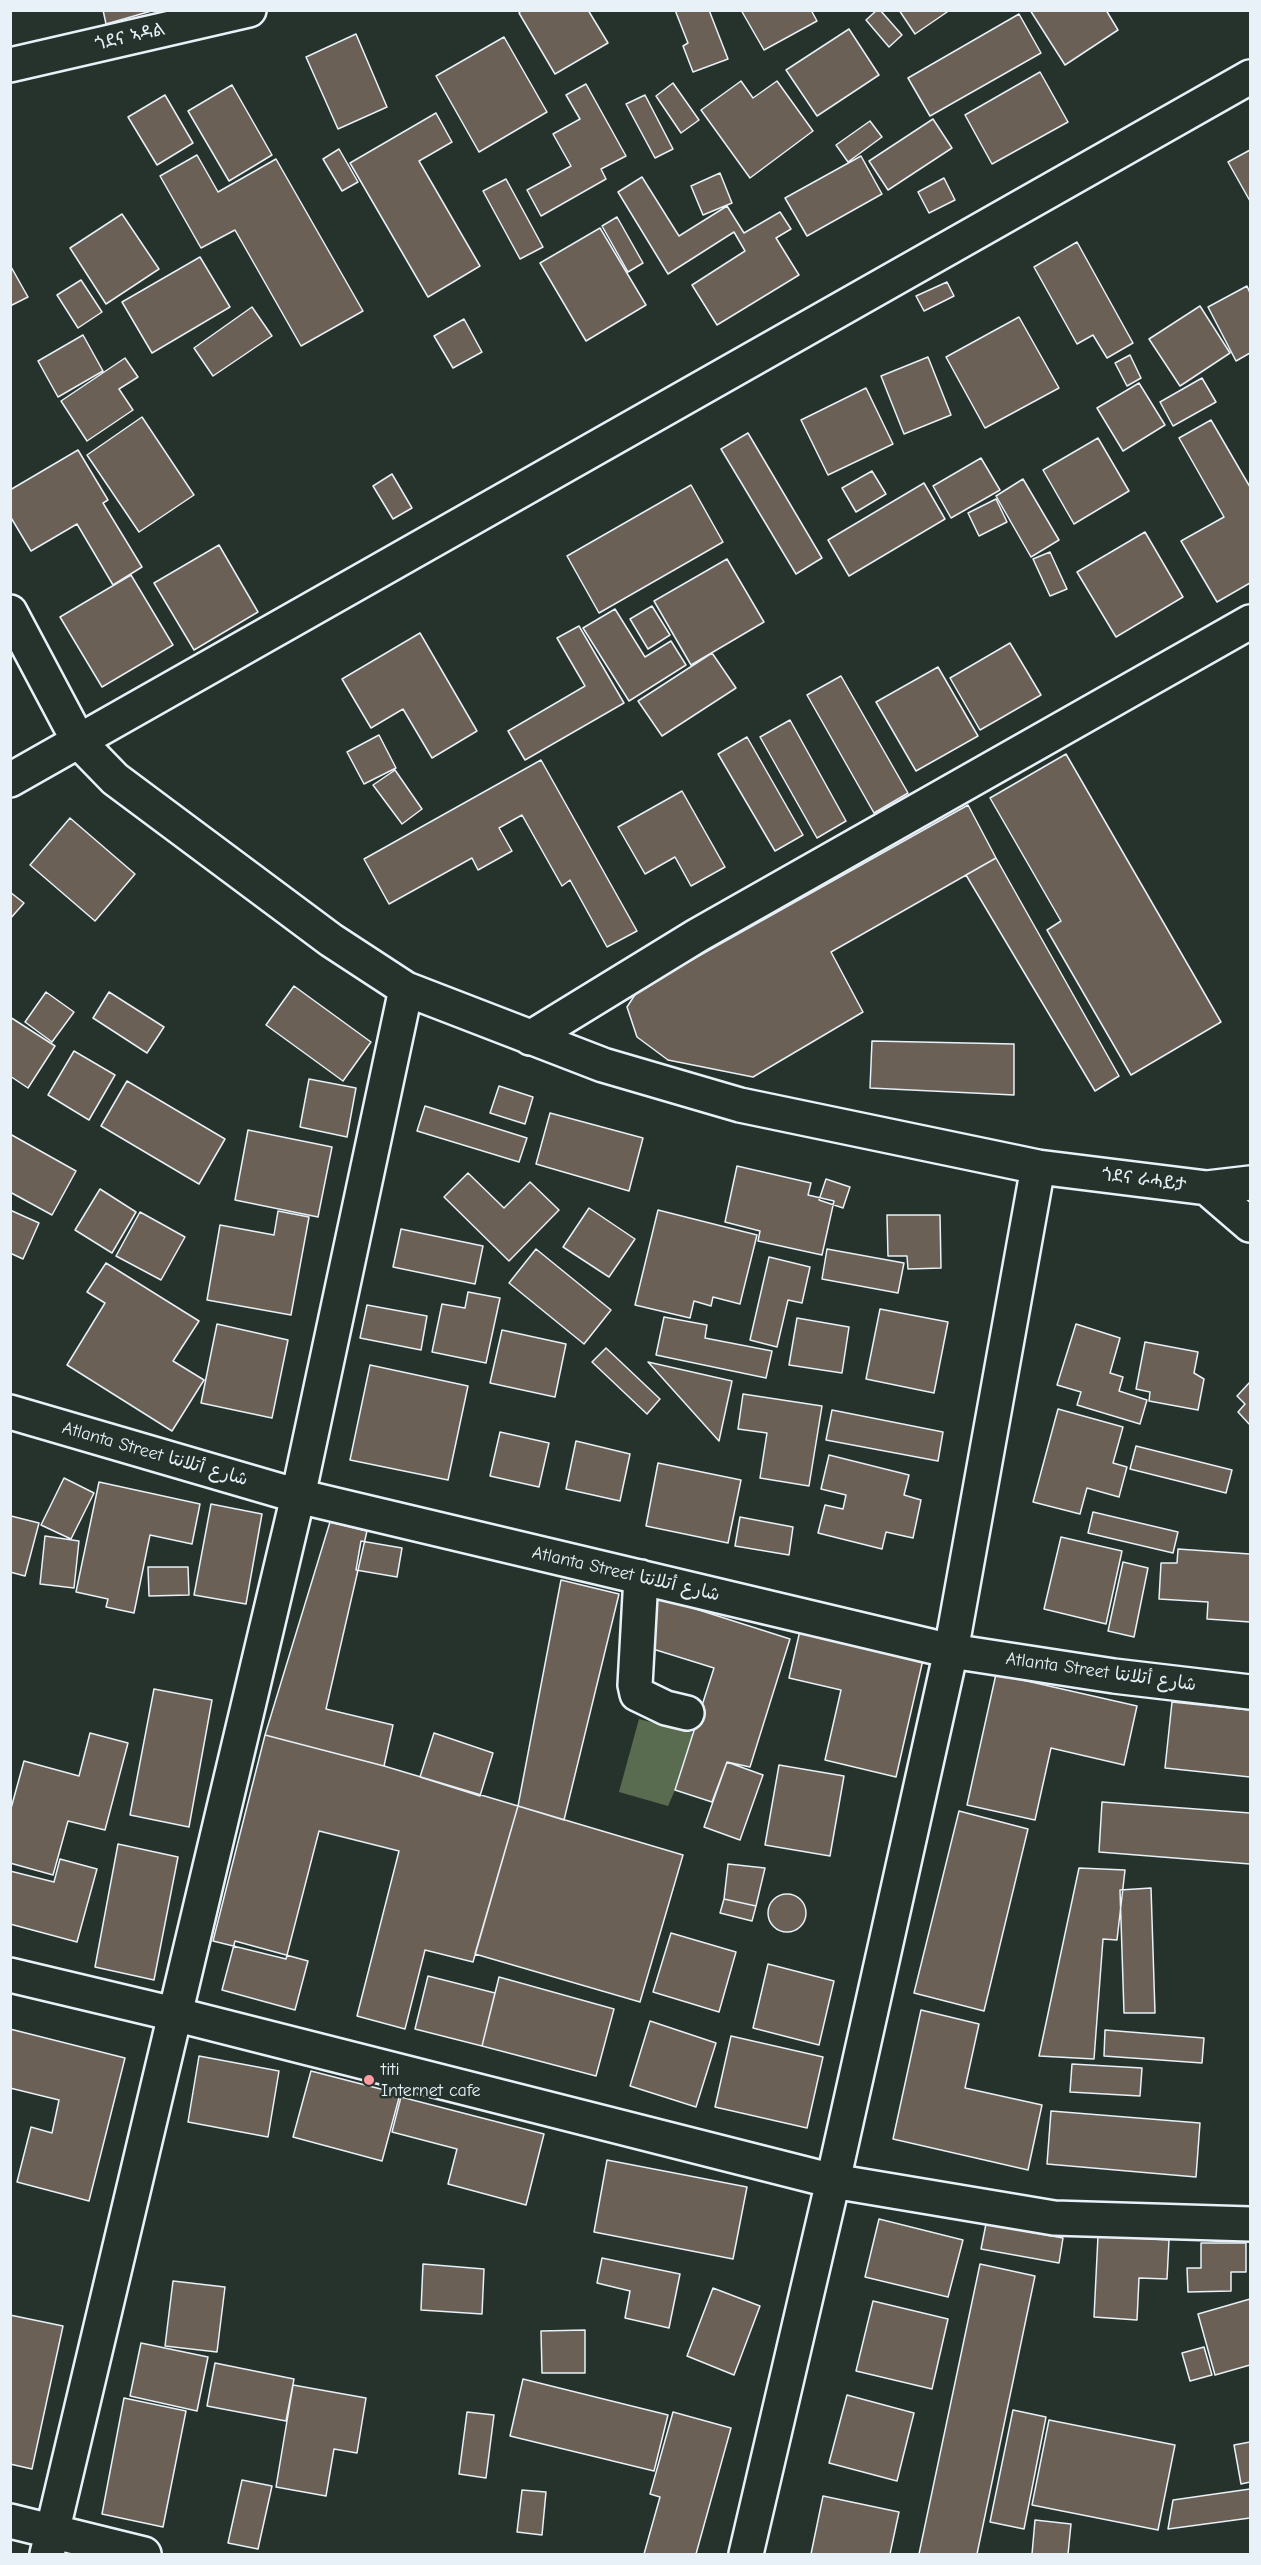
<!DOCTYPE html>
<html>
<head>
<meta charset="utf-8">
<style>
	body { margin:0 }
	#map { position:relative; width:1261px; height:2565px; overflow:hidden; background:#26332d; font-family:"Comic Neue",sans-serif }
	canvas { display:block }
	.frame { position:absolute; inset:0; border:12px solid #e8f1f8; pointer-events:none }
</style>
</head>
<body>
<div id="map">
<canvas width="1261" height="2565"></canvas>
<div class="frame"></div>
</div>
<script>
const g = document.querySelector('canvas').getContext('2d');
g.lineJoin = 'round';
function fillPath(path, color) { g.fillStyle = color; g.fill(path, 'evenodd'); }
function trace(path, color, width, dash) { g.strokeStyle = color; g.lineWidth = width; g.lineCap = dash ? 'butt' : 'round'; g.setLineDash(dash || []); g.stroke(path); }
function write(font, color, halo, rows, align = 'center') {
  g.font = font + ' "Comic Neue","Playpen Sans Arabic","Noto Sans Ethiopic",sans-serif'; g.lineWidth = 5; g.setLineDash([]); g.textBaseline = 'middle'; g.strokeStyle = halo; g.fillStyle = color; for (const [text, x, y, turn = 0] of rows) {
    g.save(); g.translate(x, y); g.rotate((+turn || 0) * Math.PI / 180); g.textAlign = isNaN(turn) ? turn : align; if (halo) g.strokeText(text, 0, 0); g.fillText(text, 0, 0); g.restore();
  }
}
fillPath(new Path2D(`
	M639 1719 694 1733 675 1790 668 1806 619 1792Z`), '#5a6c4f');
const building = new Path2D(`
	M103 10H155L106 24Z
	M522 10H588L608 43 555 74 519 13Z
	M675 10H709L728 59 693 72 683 46 688 43Z
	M741 10H811L817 21 764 50Z
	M877 10H880L902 35 889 47 866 20Z
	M899 10H950L915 34Z
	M1030 10H1106L1118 30 1065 65Z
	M1019 14 1041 53 930 116 908 78Z
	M849 29 879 75 817 116 786 70Z
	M356 34 387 107 338 129 306 57Z
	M504 37 547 112 479 152 436 76Z
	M1040 72 1068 122 992 164 965 115Z
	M741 81 753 98 777 81 813 131 750 178 701 110Z
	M673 83 699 120 681 133 656 96Z
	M586 84 626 156 601 169 606 179 541 216 527 190 571 166 553 134 580 119 566 95Z
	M232 85 272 155 229 181 188 111Z
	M165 95 193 143 157 165 128 117Z
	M645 95 673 149 655 158 626 104Z
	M436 113 452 142 419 161 480 266 428 297 350 163Z
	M933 119 952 148 888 190 869 161Z
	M870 121 882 137 848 162 836 145Z
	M339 149 358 182 342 191 323 159Z
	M1250 150V201L1228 162Z
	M197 155 218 192 276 159 363 311 301 346 235 230 201 248 160 176Z
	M861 156 882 194 807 236 785 198Z
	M720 173 732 203 703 215 691 186Z
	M642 177 679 236 727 206 744 233 780 212 791 229 776 238 799 275 717 325 692 285 745 251 734 232 668 274 618 192Z
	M944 178 955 200 929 213 918 192Z
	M506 179 543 247 520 259 483 191Z
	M122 214 159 269 106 304 70 248Z
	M617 217 643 263 628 272 602 226Z
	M600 228 646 305 586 341 540 263Z
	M1077 242 1133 343 1107 358 1093 335 1077 344 1034 267Z
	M200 257 230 307 152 353 122 302Z
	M10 265 28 297 10 306Z
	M81 280 102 312 78 328 57 295Z
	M947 282 954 296 924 311 916 296Z
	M1247 286 1250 293V353L1236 361 1208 307Z
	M1200 306 1230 353 1180 386 1149 339Z
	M252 307 272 336 213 376 194 348Z
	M1019 317 1059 388 985 428 946 357Z
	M464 319 482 352 453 368 434 336Z
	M83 335 103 371 58 397 38 361Z
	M1130 355 1141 378 1127 386 1115 363Z
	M928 357 951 415 904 434 881 376Z
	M125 358 138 377 119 389 133 410 87 441 61 401Z
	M1202 378 1216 402 1173 426 1160 402Z
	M1139 383 1165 425 1123 451 1097 408Z
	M866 388 893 444 828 475 801 420Z
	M142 417 194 495 139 532 87 455Z
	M1211 420 1250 487V583L1217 602 1181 541 1224 517 1179 438Z
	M748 433 822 558 796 574 721 449Z
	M1098 438 1129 491 1074 524 1043 470Z
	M78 450 108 500 103 503 142 567 113 585 77 524 31 551 10 516V490Z
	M981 458 1000 490 951 518 933 486Z
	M872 471 886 494 856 512 842 488Z
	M392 474 412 508 393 519 373 486Z
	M1023 479 1059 540 1031 557 996 496Z
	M924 483 945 519 849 576 828 540Z
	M691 485 723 542 599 613 567 556Z
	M996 499 1007 522 979 536 968 513Z
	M1145 532 1183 597 1116 637 1077 572Z
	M219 545 258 612 194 650 154 583Z
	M1050 552 1067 589 1050 596 1033 559Z
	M727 559 764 622 691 665 654 601Z
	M131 575 173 645 102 687 60 617Z
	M652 606 670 635 648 649 630 619Z
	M615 609 645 657 671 641 686 665 629 701 583 628Z
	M579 626 624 703 525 760 508 731 585 686 557 638Z
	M420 633 477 731 432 758 403 709 371 728 342 679Z
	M1010 643 1041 695 980 730 950 678Z
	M712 653 736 688 662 736 638 701Z
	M938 667 978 736 916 771 876 702Z
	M841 676 908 793 874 813 807 695Z
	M790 720 846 821 817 838 760 737Z
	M379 735 396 768 364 784 347 752Z
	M747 737 803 835 775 851 718 754Z
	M1066 754 1221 1022 1131 1075 1047 930 1061 921 990 798Z
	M541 760 637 931 607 947 570 880 562 886 522 815 499 828 512 851 478 870 472 858 389 904 364 859Z
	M395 770 422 809 402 824 373 785Z
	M682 791 725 867 691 886 675 857 645 874 618 827Z
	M968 805 996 858 831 952 863 1012 753 1077 668 1060 637 1037 627 1007 638 990Z
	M70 818 135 874 95 921 30 865Z
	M996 858 1119 1076 1095 1091 966 875Z
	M10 892 24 903 10 919Z
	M294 986 371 1042 343 1081 266 1025Z
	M46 992 74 1012 52 1042 25 1022Z
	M109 992 164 1027 147 1053 93 1018Z
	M10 1017 55 1046 28 1088 10 1076Z
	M872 1041 1014 1044V1095L870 1088Z
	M74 1051 115 1075 89 1120 48 1095Z
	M309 1079 356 1088 347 1137 300 1127Z
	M127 1081 225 1139 199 1184 101 1126Z
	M499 1086 533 1097 525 1124 490 1113Z
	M425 1106 527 1138 519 1162 417 1131Z
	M550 1113 643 1138 629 1191 536 1164Z
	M248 1130 332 1147 318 1217 235 1200Z
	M10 1134 76 1171 52 1215 10 1192Z
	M737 1166 811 1183 808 1195 834 1201 822 1255 758 1241 760 1231 725 1222Z
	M468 1173 504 1208 530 1182 559 1210 509 1261 444 1197Z
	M826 1179 850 1187 843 1208 819 1200Z
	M100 1189 136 1212 112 1253 75 1230Z
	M589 1208 635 1239 609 1277 563 1247Z
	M10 1210 39 1223 23 1259 10 1253Z
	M658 1210 757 1235 740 1304 713 1297 711 1306 694 1301 690 1318 635 1305Z
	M278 1211 309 1217 291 1315 207 1300 220 1225 274 1235Z
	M140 1212 185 1237 161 1280 116 1256Z
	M887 1215H940L941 1268 908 1269 907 1256H888Z
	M401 1229 483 1246 475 1284 393 1267Z
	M536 1249 611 1310 584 1344 509 1283Z
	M827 1249 904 1263 898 1293 822 1279Z
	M769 1257 810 1267 802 1303 788 1300 777 1347 750 1340Z
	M106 1263 199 1321 173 1361 204 1380 172 1431 67 1365 105 1303 87 1292Z
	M468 1292 500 1298 486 1363 432 1352 442 1304 465 1308Z
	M367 1305 427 1316 421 1350 360 1338Z
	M880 1309 948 1322 934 1393 866 1379Z
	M664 1317 707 1325 705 1338 772 1351 766 1378 656 1355Z
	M797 1318 849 1327 842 1373 789 1365Z
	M217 1324 288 1340 272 1418 201 1403Z
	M1076 1324 1120 1338 1110 1373 1123 1377 1119 1391 1147 1400 1140 1424 1077 1405 1081 1392 1057 1385Z
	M502 1330 566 1344 555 1397 490 1383Z
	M1145 1342 1198 1352 1194 1373 1204 1379 1198 1410 1149 1401 1150 1392 1136 1389Z
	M606 1348 660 1399 647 1414 592 1362Z
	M648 1362 732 1381 719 1441Z
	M370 1365 468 1386 448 1480 350 1460Z
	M1250 1382V1425L1238 1412 1245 1404 1237 1396Z
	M743 1394 822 1406 809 1486 760 1478 767 1433 738 1429Z
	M1058 1409 1123 1427 1113 1463 1127 1467 1119 1497 1087 1488 1080 1514 1033 1502Z
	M832 1410 943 1432 938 1461 826 1440Z
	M500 1432 549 1443 539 1487 490 1476Z
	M576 1441 630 1454 620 1501 566 1489Z
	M1136 1446 1232 1470 1226 1493 1130 1469Z
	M829 1455 909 1475 904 1495 921 1500 913 1538 886 1532 882 1549 818 1533 825 1505 843 1509 846 1495 821 1489Z
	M658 1463 741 1480 728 1543 646 1526Z
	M64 1478 94 1493 71 1539 41 1525Z
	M99 1482 200 1504 192 1544 150 1535 134 1613 106 1607 108 1599 76 1592Z
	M211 1504 262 1514 246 1604 194 1595Z
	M1093 1512 1178 1532 1173 1553 1088 1533Z
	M11 1516 39 1523 25 1576 10 1572Z
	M740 1517 793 1527 789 1555 735 1546Z
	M330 1522 367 1531 326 1709 393 1725 384 1766 265 1735Z
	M45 1536 79 1541 74 1588 40 1584Z
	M1061 1537 1122 1551 1106 1624 1044 1609Z
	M361 1541 402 1548 397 1577 356 1570Z
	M1178 1549 1250 1554V1622L1207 1619 1208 1602 1159 1599 1161 1563H1177Z
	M1123 1562 1148 1568 1134 1637 1108 1631Z
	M148 1567H188L189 1595 149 1596Z
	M561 1580 619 1594 564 1820 518 1806Z
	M655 1596 790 1639 750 1767 727 1762 712 1802 675 1790 714 1668 640 1645Z
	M802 1622 925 1651 896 1777 825 1760 841 1690 789 1678Z
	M996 1674 1137 1706 1124 1765 1051 1748 1035 1820 967 1805Z
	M154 1689 212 1700 189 1827 130 1815Z
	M1172 1702 1250 1710V1777L1165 1768Z
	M90 1733 128 1743 105 1830 68 1821 53 1875 10 1863V1812L24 1761 79 1776Z
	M434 1733 493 1753 480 1796 420 1777Z
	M265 1735 384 1766 518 1806 473 1962 425 1950 405 2029 357 2016 399 1851 319 1831 286 1959 213 1941Z
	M727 1762 763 1775 740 1840 704 1827Z
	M779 1765 844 1776 830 1856 765 1845Z
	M1102 1802 1250 1813V1864L1099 1852Z
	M518 1806 683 1855 640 2002 475 1954Z
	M959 1811 1028 1829 984 2011 914 1993Z
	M118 1844 178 1857 154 1980 95 1967Z
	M60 1859 97 1869 77 1942 10 1924V1871L54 1882Z
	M728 1864 765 1868 756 1906 724 1899Z
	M1079 1868 1125 1870 1117 1940 1103 1939 1094 2059 1039 2056Z
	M1151 1888 1155 2013H1124L1120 1890Z
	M768 1913a19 19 0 1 1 38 0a19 19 0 1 1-38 0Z
	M724 1899 756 1906 752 1921 720 1913Z
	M671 1933 736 1952 719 2012 653 1992Z
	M235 1941 308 1961 295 2010 222 1990Z
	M768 1964 834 1981 819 2045 753 2028Z
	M428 1976 495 1993 482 2046 415 2029Z
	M499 1977 614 2009 596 2076 482 2046Z
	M921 2010 979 2024 965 2088 1042 2105 1028 2170 893 2139Z
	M650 2021 716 2043 696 2107 630 2086Z
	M10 2029 125 2058 89 2201 17 2182 31 2127 52 2133 59 2100 10 2088Z
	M1105 2030 1204 2038 1202 2063 1104 2056Z
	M731 2036 823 2057 807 2128 715 2107Z
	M199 2056 279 2071 268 2137 188 2122Z
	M1072 2064 1142 2068 1140 2096 1070 2092Z
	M311 2071 400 2094 382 2161 293 2137Z
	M401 2097 544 2134 526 2205 448 2184 457 2149 392 2132Z
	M1051 2111 1200 2123 1196 2177 1047 2164Z
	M607 2160 747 2187 733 2259 594 2232Z
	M879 2219 963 2240 948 2297 865 2277Z
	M986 2224 1063 2238 1059 2263 981 2249Z
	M1098 2236 1169 2240 1167 2279 1139 2278 1137 2320 1094 2317Z
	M1201 2243H1246V2272H1231V2291L1188 2292 1187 2268H1201Z
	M602 2258 680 2274 669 2328 625 2318 630 2291 597 2283Z
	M423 2264 484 2269 482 2314 421 2310Z
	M980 2264 1035 2276 977 2554H919Z
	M173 2281 225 2287 217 2352 165 2346Z
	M713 2288 760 2306 734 2375 687 2356Z
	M1250 2299V2365L1215 2375 1198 2314Z
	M873 2301 948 2319 932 2389 856 2371Z
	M10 2315 63 2326 32 2469 10 2464Z
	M585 2330V2373H542L541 2331Z
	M141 2343 208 2357 197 2411 130 2396Z
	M1204 2347 1212 2375 1190 2381 1182 2353Z
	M215 2363 294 2379 286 2421 207 2406Z
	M523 2379 668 2415 654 2471 510 2436Z
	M293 2385 366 2398 357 2453 334 2449 326 2496 276 2487Z
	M847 2395 914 2413 897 2481 829 2463Z
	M124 2398 186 2411 163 2527 102 2514Z
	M1013 2410 1046 2417 1024 2529 990 2522Z
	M467 2412 494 2415 486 2478 459 2474Z
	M673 2412 731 2428 696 2554H644L660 2497 650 2494Z
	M1049 2420 1175 2445 1158 2530 1032 2505Z
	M1250 2442V2482L1241 2484 1234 2445Z
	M242 2480 272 2486 258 2549 228 2543Z
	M1250 2489V2518L1168 2529 1173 2500Z
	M522 2490 546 2492 542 2535 517 2532Z
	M823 2496 899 2512 890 2554H811Z
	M1035 2520 1071 2524 1068 2554H1032Z`);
fillPath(building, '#6b6056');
trace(building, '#e8f1f8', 1.5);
const minor = new Path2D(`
	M10 65 249 10
	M10 612 79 742 115 779 331 940 406 989 603 1065 740 1105 1038 1167 1207 1188 1250 1183
	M10 780 1250 77
	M530 1038 698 935 1250 622
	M1207 1188 1250 1225
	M10 1412 298 1496 951 1651 1114 1676 1250 1692
	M641 1577 635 1685 637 1694 666 1708 687 1713
	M10 1975 174 2014 833 2181 1054 2218 1250 2224
	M10 2521 144 2554
	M47 2554 298 1496 406 989
	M746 2554 833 2181 951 1651 1038 1167`);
trace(minor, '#e8f1f8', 38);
trace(minor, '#26332d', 33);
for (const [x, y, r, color] of [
	[369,2080,6,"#ff9aa2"]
]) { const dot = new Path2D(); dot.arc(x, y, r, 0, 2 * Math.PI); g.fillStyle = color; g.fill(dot); trace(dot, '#26332d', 2); }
write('18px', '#e8f1f8', '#26332d', [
	["ጎደና ኣዳል",130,37,-13],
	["ጎደና ራሓይታ",1144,1180,7],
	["Atlanta Street شارع أتلانتا",155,1454,16],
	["Atlanta Street شارع أتلانتا",626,1574,13],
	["Atlanta Street شارع أتلانتا",1101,1672,8]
]);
write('18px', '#e8f1f8', '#26332d', [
	["titi",381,2070],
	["Internet cafe",381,2091]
], 'left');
</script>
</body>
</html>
